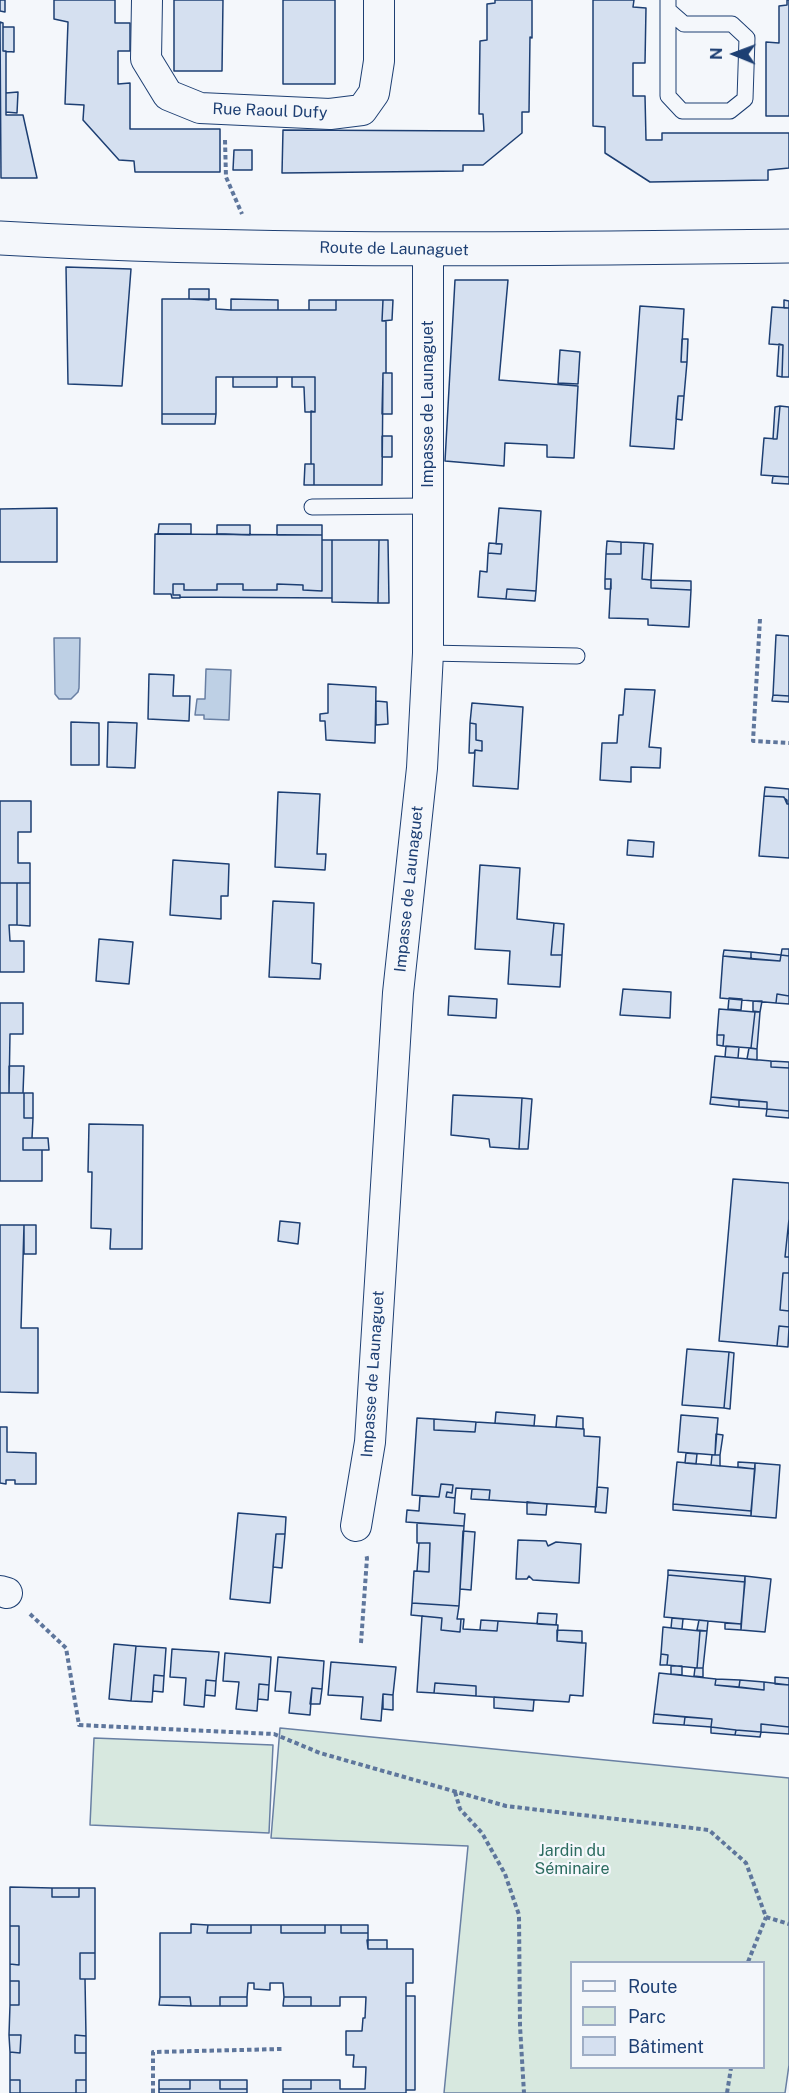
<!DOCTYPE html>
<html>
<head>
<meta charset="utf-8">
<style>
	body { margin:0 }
	#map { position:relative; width:789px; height:2093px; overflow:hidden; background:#f4f7fb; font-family:"Public Sans",sans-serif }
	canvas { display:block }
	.legend { position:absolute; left:570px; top:1961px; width:195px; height:108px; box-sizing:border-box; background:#f4f7fb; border:2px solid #9eadc5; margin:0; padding:8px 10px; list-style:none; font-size:18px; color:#1d3f73 }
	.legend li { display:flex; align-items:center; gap:12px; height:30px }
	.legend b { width:30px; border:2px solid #9eadc5 }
	.north { position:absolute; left:705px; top:24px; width:60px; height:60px; -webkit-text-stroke:4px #f4f7fb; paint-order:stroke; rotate:271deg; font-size:16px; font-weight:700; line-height:24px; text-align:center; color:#1d3f73 }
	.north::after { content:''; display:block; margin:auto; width:21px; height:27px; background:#1d3f73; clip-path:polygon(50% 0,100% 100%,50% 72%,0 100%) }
</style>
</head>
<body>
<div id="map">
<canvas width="789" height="2093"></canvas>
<ul class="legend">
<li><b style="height:8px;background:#f4f7fb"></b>Route</li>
<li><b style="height:16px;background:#d7e8df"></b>Parc</li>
<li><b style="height:16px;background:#d5e0f0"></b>Bâtiment</li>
</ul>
<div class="north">N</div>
</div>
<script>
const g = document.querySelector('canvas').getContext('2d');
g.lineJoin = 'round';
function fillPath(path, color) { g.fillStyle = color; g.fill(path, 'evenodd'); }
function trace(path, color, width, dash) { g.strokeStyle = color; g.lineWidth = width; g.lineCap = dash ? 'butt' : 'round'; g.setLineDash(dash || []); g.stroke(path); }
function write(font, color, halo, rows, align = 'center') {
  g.font = font + ' "Public Sans",sans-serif'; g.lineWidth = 4.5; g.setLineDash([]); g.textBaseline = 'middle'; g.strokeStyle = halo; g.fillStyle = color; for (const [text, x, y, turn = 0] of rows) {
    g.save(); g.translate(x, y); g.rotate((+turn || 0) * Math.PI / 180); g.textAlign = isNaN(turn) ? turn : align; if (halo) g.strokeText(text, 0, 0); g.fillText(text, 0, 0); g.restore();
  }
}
const green = new Path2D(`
	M280 1728 789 1778V2065L785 2093H444L468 1846 271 1838ZM764 1962V2068H572V1962Z
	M94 1738 273 1745 269 1833 90 1825Z`);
fillPath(green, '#d7e8df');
trace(green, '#687fa3', 1.5);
const water = new Path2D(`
	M54 638H80L79 688 78 692 71 699H59L55 694Z
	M206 669 231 670 229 720 204 719V715H195L197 699H205Z`);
fillPath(water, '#bed0e5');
trace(water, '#687fa3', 1.5);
const building = new Path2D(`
	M0 0H5V12L0 11Z
	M54 0H115V23H130V51H118V84L130 83V129H220V172H135L134 161 119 160 83 120 84 105 65 104 68 22 54 19Z
	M174 0H223L222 71H174Z
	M283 0H335V84H283Z
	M495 0H532V38L530 37 529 112H522V133L483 165H463V171L282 173 283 130 484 131 483 114H479L480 41 487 40V4L495 3Z
	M593 0H634L633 7 646 8 645 63H633V96H645L646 140H662V133H789V168L768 170V180L650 182 605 153V127L593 126Z
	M787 0H789V116H766V42L779 43V6L787 5Z
	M0 22 3 23V51H6V115H23L37 178H1Z
	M3 27H14V52L3 51Z
	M18 92 17 113 6 112V93Z
	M234 150H252V170H233Z
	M66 267 131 269 122 386 68 384Z
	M455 280H508L499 380 578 386 574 458 547 457V445L505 443 504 466 445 461Z
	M189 289H209V300L189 299Z
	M162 299H216V309L231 310H336V300H383L382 321H386V373H383L382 485H314V464H311V411L315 412V377H216V414H162Z
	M231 299 278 300V310H231Z
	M309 300H336V310H309Z
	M383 300H393L392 320 382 321Z
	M784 300 789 301V308H784Z
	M640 306 684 309 681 362H687L684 396H678L674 449 630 446Z
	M772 307 789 308V377H782L783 345 769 344Z
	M682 339H688L687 362H681Z
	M779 344 783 345 782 377 777 376Z
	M560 350 580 352 578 384 558 383Z
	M383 373H392V414H382Z
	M233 377H277V387H233Z
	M292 377H315V412H305L304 387H292Z
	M678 396H684L682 420 676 419Z
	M780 406 777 439H773L775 407Z
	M780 406 789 407V477L761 475 764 438 777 439Z
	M162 414H216L215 424H162Z
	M382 436H392V457H382Z
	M305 464H314V485H304Z
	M773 476 789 477V484L772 483Z
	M57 508V562H0V509Z
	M499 508 541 511 536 591 507 589 506 599 478 597 480 571 487 572 488 553 501 554 502 544H496Z
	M159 524H191V534H158Z
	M217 525H250V535L217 534Z
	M277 525H322V535H277Z
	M155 534 322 535V591L303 590V585L277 584V590H243V584H217V590H184V584H173V595H180V598H172L171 594H154Z
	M322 540H332V598L180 597V595H173V584H184V590H217V584H243V590H277V584L303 585V590L322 591Z
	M332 540H379L378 603 332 602Z
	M379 540H388L389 603H378Z
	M607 541 621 542V554H606Z
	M621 542 644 543 642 579 651 580V588L691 590 689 627 648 625V619L609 618 611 579H605L606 554H621Z
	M489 543 502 544 501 554 488 553Z
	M644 543 653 544 651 580 642 579Z
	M605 579H611V589H605Z
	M651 580 691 581V590L651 588Z
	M507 589 536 591 535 601 506 599Z
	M776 635 789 636V696L773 695Z
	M149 674 174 675 173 696H190L189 721 148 719Z
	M328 684 376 687 375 743 326 740 325 721H320V714L328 713Z
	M625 689 655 690 649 747 661 748 660 768 631 767V782L600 780 602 743H617L619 715H623Z
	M773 695 789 696V702L772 701Z
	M376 701 387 702 388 724 376 725Z
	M472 703 523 707 518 789 473 786 475 750 482 751V741L476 740V724L470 723Z
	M71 722 99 723V765H71Z
	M108 722 137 723 135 768 107 767Z
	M470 723 476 724V740L482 741V751L475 750 474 753H469Z
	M765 787 789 789V804H787V800L783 797 764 796Z
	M278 792 320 794 317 854H326L325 870 275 867Z
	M764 796 784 797 787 804H789V858L759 856Z
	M0 801H31V832H18V863H30V883H0Z
	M628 840 654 842 653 857 627 855Z
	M173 860 229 864 228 896H221V919L170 915Z
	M480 865 520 868 517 919 554 923 551 955H562L560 987 508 984 510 951 475 949Z
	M0 883H17V925H9L10 941H24V972H0Z
	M17 883H30V926L17 925Z
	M273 901 314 903 312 963 321 964 320 979 269 977Z
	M554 923 564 924 562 955H551Z
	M99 939 133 942 129 984 96 981Z
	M782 949H789V956L781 955Z
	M724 950 751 952V959L723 956Z
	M751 952 781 955 780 961 751 959Z
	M781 955 789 956V996L777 994 776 1003 720 998 723 956 780 961Z
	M623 989 671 992 670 1018 620 1015Z
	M777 994 789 996V1004L776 1003Z
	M449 996 497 999 496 1018 448 1015Z
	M729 998 742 999 741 1010 728 1009Z
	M753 1001H762L760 1012 753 1011Z
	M0 1003H23V1034H10L9 1093H0Z
	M719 1009 755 1012 751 1048 723 1046 724 1035H717Z
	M755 1012H760L757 1049 751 1048Z
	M717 1035H724L723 1046 717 1045Z
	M726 1046 739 1047 738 1058 725 1057Z
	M749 1048 757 1049V1060L747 1059Z
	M715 1056 771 1061V1067L789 1068V1111L767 1109V1102L711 1097Z
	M771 1061 789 1062V1068L771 1067Z
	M9 1066H24L23 1093H9Z
	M0 1093H24V1118H33L32 1138H23V1150H42V1181H0Z
	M24 1093H33V1118H24Z
	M453 1095 522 1098 519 1149 490 1147 489 1139 451 1135Z
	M711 1097 739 1100V1107L710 1104Z
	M522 1098 532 1099 528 1149H519Z
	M739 1100 767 1102V1109L739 1107Z
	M767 1109 789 1111V1118L766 1116Z
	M89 1124 143 1125 142 1249H110L111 1229 91 1228 92 1172H88Z
	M23 1138H48L49 1150H23Z
	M733 1179 789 1183V1219L785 1257H789V1273H783L780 1310 789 1311V1327L779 1326 777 1346 719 1341Z
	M789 1219V1257H785Z
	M280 1221 300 1223 298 1244 278 1241Z
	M0 1225H24L21 1328H38V1393L0 1392Z
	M24 1225H36V1254H24Z
	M783 1273H789V1311L780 1310Z
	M779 1326 789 1327 788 1347 777 1346Z
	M687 1349 729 1352 724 1408 682 1405Z
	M729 1352 734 1353 730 1409 724 1408Z
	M496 1412 535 1415 534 1426 495 1423Z
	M681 1415 718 1418 715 1455 678 1452Z
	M557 1416 583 1418V1429L556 1427Z
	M417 1418 434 1419V1430L475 1432 476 1422 584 1429V1436L600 1437 596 1507 489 1500 490 1490 456 1488 455 1498 446 1497 447 1492 452 1493 453 1485 441 1484 439 1497 412 1495Z
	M434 1419 476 1422 475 1432 434 1430Z
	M0 1427H7V1452L36 1453V1484H15V1480H6V1484L0 1483Z
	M716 1434 723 1435 720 1455H715Z
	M686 1453 697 1454 696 1464 685 1463Z
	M712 1455H720V1466L711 1465Z
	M677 1462 755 1469 751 1511 673 1504Z
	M738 1462 755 1463V1469L738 1467Z
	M755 1463 780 1465 776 1518 751 1516Z
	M441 1484 453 1485 452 1493 447 1492 446 1497 455 1498 454 1513 465 1514 464 1526 406 1522 407 1510 419 1511 420 1496 439 1497Z
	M597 1487 608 1488 606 1513 595 1512Z
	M472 1489 490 1490 489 1500 471 1499Z
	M527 1502 547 1504 546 1515 527 1514Z
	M673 1504 751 1511V1516L673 1510Z
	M238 1513 286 1517 285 1534H276L270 1603 230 1599Z
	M417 1523 464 1526 459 1606 412 1603 414 1571 429 1572 430 1543H417Z
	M463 1531 475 1532 471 1590 460 1589Z
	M276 1534H285L282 1568 273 1567Z
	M518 1540 546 1541 548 1546 556 1542 581 1544 579 1583 533 1580 529 1576 527 1579H516Z
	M419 1543H430L429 1572 417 1571Z
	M668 1570 745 1576V1582L668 1575Z
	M668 1575 745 1582 741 1624 664 1617Z
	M745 1576 771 1579 765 1632 741 1630Z
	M412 1603 459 1606 457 1619H461L460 1632 441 1630 442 1618 411 1615Z
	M538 1613 557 1614 556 1625 537 1624Z
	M422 1616 442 1618 441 1630 460 1632 461 1619H464L463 1629 497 1631 498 1621 558 1625 557 1641 586 1643 583 1696 570 1695 569 1702 476 1696V1686L435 1683 434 1693 417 1692Z
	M672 1618 683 1619 682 1629 671 1628Z
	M481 1620 498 1621 497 1631 480 1630Z
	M699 1620 708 1621 707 1631 697 1630Z
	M725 1623 741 1624V1630L725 1629Z
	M663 1627 700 1631 697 1668 667 1665 668 1655 661 1654Z
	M557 1630 582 1631V1643L557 1641Z
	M700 1631H707L703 1668H697Z
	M114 1644 136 1646 131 1701 109 1699Z
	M136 1646 166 1648 164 1676 154 1675 152 1702 131 1701Z
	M172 1649 219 1652 216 1681 206 1680 204 1707 184 1705 186 1678 170 1677Z
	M225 1653 271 1657 269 1685 259 1684 257 1711 236 1709 239 1682 223 1681Z
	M661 1654 668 1655 667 1665H660Z
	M278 1657 324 1661 322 1689 312 1688 310 1715 289 1713 291 1692 275 1691Z
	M331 1662 396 1667 393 1695 383 1694 381 1721 361 1719 363 1697 328 1695Z
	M671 1666H682V1675L671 1674Z
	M695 1668H703V1677L694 1676Z
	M659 1673 716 1679 715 1685 764 1690V1682L789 1685V1727L761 1724V1732L736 1730 711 1727 712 1719 654 1714Z
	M154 1675 164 1676 163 1692 153 1691Z
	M775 1677 789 1678V1685L775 1684Z
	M716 1679 740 1680 739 1687 715 1685Z
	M206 1680 216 1681 215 1696 205 1695Z
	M740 1680 764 1682V1690L739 1687Z
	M435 1683 476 1686V1696L434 1693Z
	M259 1684 269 1685 268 1700 258 1699Z
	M312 1688 322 1689 320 1704H310Z
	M383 1694 393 1695V1710L383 1709Z
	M494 1697 534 1700 533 1711 494 1708Z
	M654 1714 685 1717 684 1725 653 1723Z
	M685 1717 712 1719 711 1727 684 1725Z
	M761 1724 789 1727V1734L761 1732Z
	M711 1727 736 1730 735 1735 711 1733Z
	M736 1730 761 1732 760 1737 735 1735Z
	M10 1887 52 1888V1897H79V1888H95V1953H80V1979H85L86 2036 75 2035V2053H86V2080H76V2093H20V2080H10V2052L20 2053 21 2035H9L10 2005H19V1981H10V1964L19 1965V1926H10Z
	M52 1888H79V1897H52Z
	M191 1924 208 1925 207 1933H251V1925H281V1933H325V1925H341V1933H368V1949H413V1983H406V2093H283V2089H311V2080H340V2089H365L366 2067H353L354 2055H346V2031H362L363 2018H365L366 1997H340V2006H311V1997H284L283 1983H270V1990L254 1989V1983H248L247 1997H220V2006H191L190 1997H160V1933H191Z
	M208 1925H251V1933H207Z
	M281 1925H325V1933H281Z
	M341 1925H368V1933H341Z
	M10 1926H19V1965L10 1964Z
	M367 1940H387V1949H368Z
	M80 1953H95V1979H80Z
	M10 1981H19V2005H10Z
	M406 1996H415V2090H406Z
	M160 1997H190L191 2006 159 2005Z
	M220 1997H247V2006H220Z
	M284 1997H311V2006H283Z
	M9 2035H21L20 2053 10 2052Z
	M75 2035 86 2036V2053H75Z
	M10 2080H20V2093H10Z
	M76 2080H86V2093H76Z
	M159 2080H190V2089H159Z
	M190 2080H220V2089H247V2093H159V2089H190Z
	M220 2080H247V2089H220Z
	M283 2080H311V2089H283Z`);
fillPath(building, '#d5e0f0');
trace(building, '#1d3f73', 1.5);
const lane = new Path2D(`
	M668 0V96L682 111H730L745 99 747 38 732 24H684L668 10
	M312 507 428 506
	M428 653 577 656`);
const street = new Path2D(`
	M147 0 146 59 168 95 200 108 330 114 362 110 374 93 379 61V0
	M356 1526 370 1442 398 993 422 768 428 653V250
	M0 1591 7 1593`);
const secondary = new Path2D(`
	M0 238C263 253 526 249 789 246`);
trace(lane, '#1d3f73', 17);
trace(street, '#1d3f73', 32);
trace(secondary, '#1d3f73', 35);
trace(new Path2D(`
	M225 140 226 177 242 214
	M760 619 753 741 789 743
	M30 1614 66 1648 79 1725 274 1734 320 1753 506 1806 709 1830 746 1863 766 1917 789 1924
	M361 1643 367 1558 366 1554
	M455 1792 460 1809 482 1833 505 1874 519 1915 520 2026 524 2093
	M748 1962 766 1917
	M153 2093V2052L282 2049
	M727 2093 731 2068`), '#5e769c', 4, [4.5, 3]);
trace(lane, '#f4f7fb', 15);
trace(street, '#f4f7fb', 30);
trace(secondary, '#f4f7fb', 33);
write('16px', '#1d3f73', '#f4f7fb', [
	["Rue Raoul Dufy",270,111,2],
	["Route de Launaguet",394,249,1],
	["Impasse de Launaguet",428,404,-90],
	["Impasse de Launaguet",409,889,-84],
	["Impasse de Launaguet",373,1374,-86]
]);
write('16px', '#2c6c60', '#f4f7fb', [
	["Jardin du",572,1851],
	["Séminaire",572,1869]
]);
</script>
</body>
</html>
